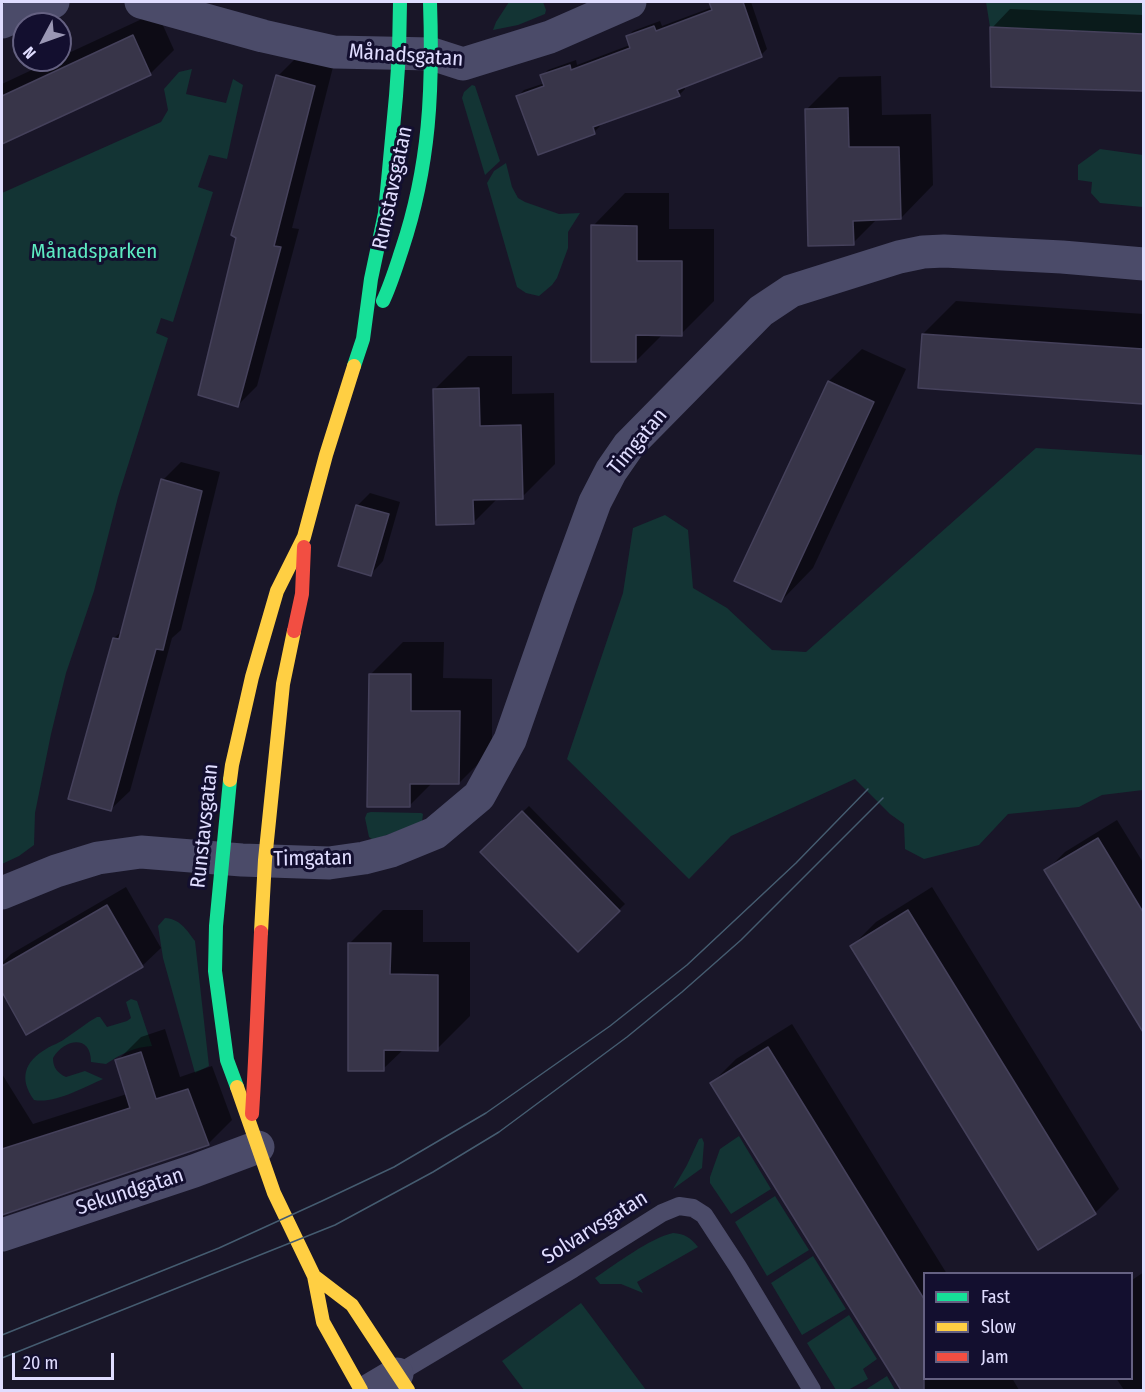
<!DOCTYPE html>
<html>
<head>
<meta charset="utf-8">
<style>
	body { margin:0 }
	#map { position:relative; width:1145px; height:1392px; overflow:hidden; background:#191628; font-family:"Fira Sans Condensed",sans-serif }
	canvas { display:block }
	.frame { position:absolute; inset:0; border:3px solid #e0ddff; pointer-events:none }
	.legend { position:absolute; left:923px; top:1272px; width:210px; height:108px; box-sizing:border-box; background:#130f2f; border:2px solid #656182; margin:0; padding:8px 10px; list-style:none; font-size:18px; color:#e0ddff }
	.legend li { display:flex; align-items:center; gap:12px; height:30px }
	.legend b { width:30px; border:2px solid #656182 }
	.north { position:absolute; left:12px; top:12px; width:60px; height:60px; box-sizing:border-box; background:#130f2f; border:2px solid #656182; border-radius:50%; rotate:229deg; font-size:16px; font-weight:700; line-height:24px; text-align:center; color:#e0ddff }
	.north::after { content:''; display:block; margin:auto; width:21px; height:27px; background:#9a97b4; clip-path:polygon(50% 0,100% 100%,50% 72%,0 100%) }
	.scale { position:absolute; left:12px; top:1353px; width:102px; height:27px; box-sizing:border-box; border:3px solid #e0ddff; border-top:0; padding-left:8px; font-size:18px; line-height:21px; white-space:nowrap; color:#e0ddff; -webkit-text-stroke:4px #130f2f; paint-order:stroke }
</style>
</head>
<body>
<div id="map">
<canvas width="1145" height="1392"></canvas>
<div class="frame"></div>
<ul class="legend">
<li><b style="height:8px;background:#16e098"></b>Fast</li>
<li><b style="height:8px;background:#ffcf43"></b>Slow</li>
<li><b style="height:8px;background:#f24e42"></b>Jam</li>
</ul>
<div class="north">N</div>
<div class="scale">20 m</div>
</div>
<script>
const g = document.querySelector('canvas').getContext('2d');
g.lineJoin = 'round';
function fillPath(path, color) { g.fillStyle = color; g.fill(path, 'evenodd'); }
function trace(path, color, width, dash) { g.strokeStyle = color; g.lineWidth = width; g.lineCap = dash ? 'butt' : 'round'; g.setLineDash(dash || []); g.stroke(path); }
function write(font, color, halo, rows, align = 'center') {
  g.font = font + ' "Fira Sans Condensed",sans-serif'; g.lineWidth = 6; g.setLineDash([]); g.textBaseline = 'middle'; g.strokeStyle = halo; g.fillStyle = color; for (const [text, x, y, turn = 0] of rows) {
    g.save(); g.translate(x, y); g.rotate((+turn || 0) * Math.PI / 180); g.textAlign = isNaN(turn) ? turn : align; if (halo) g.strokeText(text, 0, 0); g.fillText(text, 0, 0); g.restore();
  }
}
fillPath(new Path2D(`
	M509 2H543L546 10 545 14 518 25 493 30 496 22Z
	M986 2H1143V34L990 27Z
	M192 69 186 94 226 103 233 79 243 85 227 159 209 155 198 187 213 192 173 322 161 318 156 333 168 338 118 497 94 591 66 673 51 734 35 813 34 845 19 856 2 864V193L161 122 168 110 164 89 179 72Z
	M472 85 475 86 500 161 485 175 462 98 464 92Z
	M1100 149 1143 155V207L1100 203 1091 193 1092 182 1078 180V165Z
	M506 163 512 187 518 198 525 202 559 214 580 213 568 232V248L557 278 552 285 539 296 526 293 517 287 487 183 494 171Z
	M1036 448 1143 455V790L1102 795 1079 807 1008 814 979 845 924 859 905 849 904 824 890 814 855 779 731 836 689 879 567 759 623 593 633 528 665 515 688 530 693 588 727 608 772 650 806 652Z
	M371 812 421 813 423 814 422 822 373 840 369 837 365 818 367 813Z
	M165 918C180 919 187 930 195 941L209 1066 195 1073 163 958 158 926Z
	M131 999 137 1001 152 1046C134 1047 121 1054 106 1064L91 1062C91 1034 64 1039 53 1058 53 1067 57 1073 66 1077L85 1071 103 1079C84 1087 55 1104 34 1100 19 1079 24 1062 46 1049 52 1045 60 1043 66 1038 77 1031 86 1023 97 1017H100L107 1027 127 1021 131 1018 126 1002Z
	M739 1136 771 1189 731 1214 710 1183V1177L720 1149Z
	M702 1138 704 1143 702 1168 673 1189 687 1165 699 1139Z
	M775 1196 809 1250 767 1276 735 1222Z
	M673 1233C685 1234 690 1237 698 1247L637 1282 643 1293 621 1284H600L595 1278C616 1264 650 1238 673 1233Z
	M813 1256 846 1309 802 1335 771 1283Z
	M581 1303 646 1390H524L502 1361Z
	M849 1315 877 1359 863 1369 868 1379 848 1390H836L807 1343Z
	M887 1376 895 1390H865Z`), '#133434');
fillPath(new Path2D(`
	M711 2H751L767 49 761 55 684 86 685 89 679 95 599 124 600 126 594 132 518 96 524 90 545 83 542 76 548 70 576 60 577 65 630 45 627 37 633 31 660 21 662 26 713 7Z
	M1010 9 1144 15V90L992 85V28Z
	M157 12 174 50 150 74 2 142V84L53 60H60V57Z
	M296 58 333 67 292 228 299 229 257 386 238 405 278 76Z
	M881 76 882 115 931 114 933 185 901 218H878L853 243 806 110 839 77Z
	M625 193H669V229H714V301L681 334H663L636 361 593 226Z
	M956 301 1144 314V403L920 387 923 334Z
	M862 349 906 369 813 568 781 601 829 381Z
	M468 356H512V394L554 393 555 464 522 497 498 498 473 523 435 389Z
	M181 462 220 472 181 630 172 638 130 791 111 809 114 638 123 630 163 480Z
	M370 493 400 502 383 561 371 574 357 506Z
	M403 642H444L443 678 492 679V750L459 783 433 782 409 806 370 675Z
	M529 806 625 904 578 950 482 852Z
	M1117 820 1144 864V1030L1046 871 1065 852Z
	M126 887 161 948 142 966 27 1033 2 989V963L11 954Z
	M932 887 1119 1189 1095 1213 852 946 876 922Z
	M383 910H423V942H470V1016L437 1049H404L383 1069 350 943Z
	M792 1024 947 1274H924V1378H1012L1019 1390H903L712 1083 736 1059Z
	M165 1029 180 1077 212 1066 232 1120 208 1144 2 1214V1074L33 1124 127 1094 117 1061 141 1037Z
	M1144 1272V1390H1124L1116 1378H1132V1280Z`), '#0007');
const building = new Path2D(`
	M709 2H743L762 57 677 90 680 96 593 127 595 134 538 155 516 96 544 86 540 75 570 65 571 70 630 48 626 36 654 26 656 31 712 10Z
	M990 27 1143 34V91L991 87Z
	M133 35 151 75 2 144V96Z
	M276 75 315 86 274 246 281 247 238 407 198 395 236 238 231 235Z
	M848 108 849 147H899L901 219 853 221 854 245 808 246 805 109Z
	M591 225 637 226V261H682V336L636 335V362H591Z
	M922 334 1143 349V404L918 388Z
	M828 381 874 402 781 602 734 581Z
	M479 388 480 426 521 425 523 499 473 500 474 524 436 525 433 389Z
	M161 479 202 491 163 650 156 649 111 811 68 799 113 638 119 639Z
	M356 505 389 514 371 576 338 566Z
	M369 674H411V711H460L459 784H410V807H367Z
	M522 811 620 911 578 952 480 852Z
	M1098 838 1143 912V1032L1044 870Z
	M107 905 143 967 26 1035 2 992V966Z
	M908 910 1096 1214 1038 1250 850 946Z
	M348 943H391L390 974 438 975V1051L384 1050V1071H348Z
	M768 1047 924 1299V1390H901L710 1083Z
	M141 1052 156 1099 188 1089 209 1145 2 1215V1149L130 1108 115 1060Z`);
fillPath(building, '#383549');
trace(building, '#45415b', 1.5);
trace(new Path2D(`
	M397 1374 573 1269 662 1213 679 1206 693 1208 704 1215 738 1267 812 1390`), '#4b4b69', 18);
trace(new Path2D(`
	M141 2 263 36 334 52 432 54 463 64 550 37 630 2
	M2 22 39 6 53 2
	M2 893 56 871 98 858 141 852 242 860 329 863 364 858 391 851 435 833 479 796 510 740 559 600 595 502 611 471 629 445 761 311 791 291 899 257 923 252 944 251 1062 257 1144 264
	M2 1235 194 1171 258 1147
	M370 1390 397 1374`), '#4b4b69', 33);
trace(new Path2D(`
	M383 301C391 284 396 267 402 249 430 165 433 89 430 2
	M354 366 363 339 371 279 385 213 396 96 399 53 400 2
	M230 780 216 926 215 971 227 1060 237 1087`), '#16e098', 14);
trace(new Path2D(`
	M230 780 232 765 252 677 277 591 304 537 326 455 354 366
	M261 932 265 860 283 684 294 631
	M237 1087 274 1193 314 1276 323 1322 361 1390
	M314 1276 352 1305 408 1390`), '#ffcf43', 14);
trace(new Path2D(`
	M294 631 302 594 304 547
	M252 1114C256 1053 258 993 261 932`), '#f24e42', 14);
trace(new Path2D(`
	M2 1335 219 1248 322 1201 394 1167 486 1113 610 1026 687 965 796 863 868 789
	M2 1358 335 1225 433 1172 499 1132 627 1037 682 992 741 940 883 798`), '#455c70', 1.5);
write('21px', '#e0ddff', '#130f2f', [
	["Månadsgatan",406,56,4],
	["Runstavsgatan",393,188,-78],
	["Timgatan",638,442,-50],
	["Runstavsgatan",205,826,-84],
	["Timgatan",313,859,-1],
	["Sekundgatan",130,1192,-18],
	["Solvarvsgatan",595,1228,-32]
]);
write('21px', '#5debc2', '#130f2f', [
	["Månadsparken",94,252]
]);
</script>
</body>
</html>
